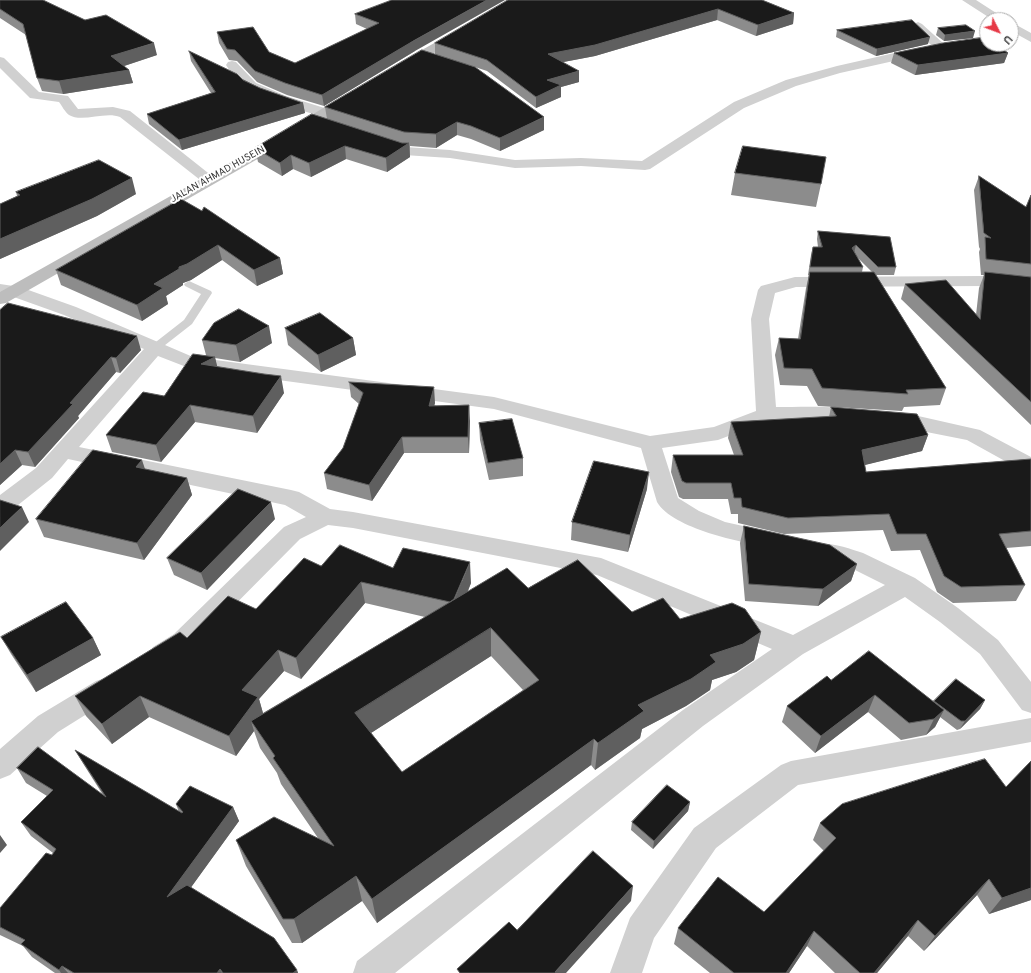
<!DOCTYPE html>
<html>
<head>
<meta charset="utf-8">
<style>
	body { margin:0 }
	#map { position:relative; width:1031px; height:973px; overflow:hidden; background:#fff; font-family:Overpass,sans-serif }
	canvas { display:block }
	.north { position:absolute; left:979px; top:12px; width:40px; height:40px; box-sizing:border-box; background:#fff; border:1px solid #adadad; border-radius:50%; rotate:132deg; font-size:11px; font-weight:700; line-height:16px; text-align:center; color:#333 }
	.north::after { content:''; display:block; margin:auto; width:14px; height:18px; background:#e63946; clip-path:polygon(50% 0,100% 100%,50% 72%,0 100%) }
</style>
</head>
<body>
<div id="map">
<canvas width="1031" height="973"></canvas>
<div class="north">U</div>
</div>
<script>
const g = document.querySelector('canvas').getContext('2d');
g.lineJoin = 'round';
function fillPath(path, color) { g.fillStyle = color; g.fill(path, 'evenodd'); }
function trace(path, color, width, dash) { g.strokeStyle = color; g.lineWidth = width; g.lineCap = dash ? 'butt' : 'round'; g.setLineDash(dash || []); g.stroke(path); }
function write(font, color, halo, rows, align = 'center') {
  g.font = font + ' Overpass,sans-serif'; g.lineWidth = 4; g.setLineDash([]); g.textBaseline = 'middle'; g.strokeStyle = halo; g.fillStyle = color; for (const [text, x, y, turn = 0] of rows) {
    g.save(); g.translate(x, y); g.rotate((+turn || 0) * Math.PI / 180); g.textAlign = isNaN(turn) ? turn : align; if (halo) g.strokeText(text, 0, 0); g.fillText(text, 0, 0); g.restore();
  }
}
fillPath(new Path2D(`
	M189 281 211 291 212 293 192 324 160 349H152L150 347 152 345 184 320 201 294 185 286 184 284Z`), '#d0d0d0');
fillPath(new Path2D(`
	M962 0H976L1007 20H993Z
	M918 22 922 24 944 44 946 47 944 50H936L912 26 914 24Z
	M1011 22 1031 33V42L1011 31Z
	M921 47 925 48 927 51 925 54 840 73 796 86 744 108 650 169 645 170 581 166 515 168 450 158 404 155 377 147 375 144 377 141 382 140 405 147 450 150 515 160 581 158 642 161 734 102 786 80 837 66Z
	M0 57 4 58 39 92 68 96 78 109 113 107 130 111 217 180 214 183 209 185 204 183 120 117C105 111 82 123 69 115 65 112 62 106 59 102L30 98 0 68Z
	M232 61 236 62 256 83 286 96 331 110 333 113 331 116C320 119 256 96 246 88 239 83 231 73 226 65L228 62Z
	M984 276 1031 281V291L984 286 796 287 775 293 769 319 776 407C805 407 838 405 866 412L869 417 866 422 859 424 821 421H768L718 440 662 448 678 498 699 511 725 522 779 534 783 540 779 546 771 548C741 542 673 529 657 502L641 448 494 409 189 368 158 356 79 447 291 490 299 492 330 509 353 512 601 558 793 635 885 585 849 567 810 557 806 551 810 545C826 540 848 548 863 553L915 578 958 608 998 640 1031 682V713L1022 710 980 654 940 622 905 597 803 654 703 726 395 973H353L357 961 683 710 772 649 597 575 353 528 328 525 300 539 192 648 171 661 162 664 153 661 149 654 153 647 174 634 284 527 306 517 285 505 68 459 52 478 8 513 0 515V495L36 468 144 349 64 315 11 296 0 294V284L20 287 76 307 193 357 494 397 650 436 714 427 756 411 751 319 758 290 761 286 795 277Z
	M893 412 905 413 980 430 1031 457V473L1023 471 967 440 886 424 883 419 886 414Z
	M105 678 114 681 118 689 114 697 58 732 10 775 0 779V749L38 716 96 681Z
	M1031 718V742L798 785 716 848 654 938 642 973H610L630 918 694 828 781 765 791 761Z`), '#d0d0d0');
fillPath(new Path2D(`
	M461 28 465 29 467 32 465 35 405 70H397L395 67 397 64Z
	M351 93 356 94 358 97 356 100 289 141 6 303 0 304V292L279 135 346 94Z`), '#bdbdbd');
fillPath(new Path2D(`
	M0 0 157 55 124 66 129 70 133 83 63 94 42 91 37 78 26 35 0 18Z
	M392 0 415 51 324 106 287 95 257 82 237 61 229 60 219 43 217 32 269 52 295 63 367 29 356 24 355 14Z
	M762 0 794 13 793 24 756 36 717 20 595 56 563 62 579 82 561 87V97L536 108 487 71 466 64 544 130 500 151 471 139 457 135 436 148 410 146V157L387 172 346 159 311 177 293 169 282 176 258 162 255 148 327 119 325 107 435 54V43Z
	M938 28 973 38 944 41 936 35Z
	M837 30 928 44 876 56 836 37Z
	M189 51 260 88 303 103 305 113 182 150 149 124 147 114 211 93 191 61Z
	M894 53H1008L1004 63 915 75 891 63Z
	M735 173 821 184 816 207 731 195Z
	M979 176 1026 207 1031 195V425L901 299 905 284 976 315 979 288 984 275H981L979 252 980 249 979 247 974 190Z
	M16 192 136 194 97 216 0 259V204L17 196Z
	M181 199 280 258 283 274 257 286 222 260 191 280 183 283V285L166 296 168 304 142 321 61 285 56 270Z
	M818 231 890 237 896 267 894 275H876L946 388 940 405 904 407 902 411 818 406 807 386 780 385 775 355 779 338 798 339 806 288 809 275H808L811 255 813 247H818L817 239ZM857 257 872 272H862L863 267Z
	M0 310 141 350 120 373 116 372 78 416 79 418 35 467 22 465 0 485Z
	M285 328 353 338 356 355 321 372 288 345Z
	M202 340 272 343 240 362 215 358 217 367 284 393 257 433 195 422 161 462 112 452 106 435 164 396 206 355Z
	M349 382 435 403 434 405 470 421 469 453H404L372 501 327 489 324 473 343 448 359 404 351 397Z
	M831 407 928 435 922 451 864 465 866 472 1031 459V546L1006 548 1025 585 1016 601 953 603 937 592 920 550 891 551 883 530 784 534 738 523V514H731L728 499H683L679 497 671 472 673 455H734L728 438 731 422 829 417Z
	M479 423 523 458V476L489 480 480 440Z
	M145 469 187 478 192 495 144 560 44 537 36 519Z
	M647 489 628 552 571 540 572 522Z
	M275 519 207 590 174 575 167 558Z
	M744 526 857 564 851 581 818 606 745 601 740 543Z
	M321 566 393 568 471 583 468 591 528 588 632 612 680 619 761 632 754 660 736 672 712 680 710 690 686 706 642 729 640 738 595 770 591 765 377 923 362 901 302 943H292L246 866 236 840 318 838 281 784 277 773 260 748 254 731 236 756 149 717 112 744 86 716 75 696 187 638 256 609ZM365 603 425 617 263 713 259 699 284 671 301 679ZM491 656 523 690 402 772 371 733Z
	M1 637 93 638 101 655 36 692 11 654Z
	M831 680 934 702V701L985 700 980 709 960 729 957 730 940 717 935 727 926 735 901 740 868 712 815 753 782 722 787 706Z
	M75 750 179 812 176 804 233 807 239 821 191 887 297 970 298 973H55L32 957 23 946 0 935V908L52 855 53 853 31 836 21 822 47 796 26 783 17 768 103 795 84 765Z
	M1031 761V900L989 914 977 895 924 951 908 936 877 973H835L807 946 789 973H710L674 944 678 928 764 912 824 851 813 840 820 823 1006 787Z
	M690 802 688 811 653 849 631 830 632 822Z`), '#8c8c8c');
fillPath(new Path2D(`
	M487 0H505L415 51 324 106 322 95 415 40Z
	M718 9 717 20 595 56 548 65V54Z
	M794 13 793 24 756 36 758 25Z
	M975 31 973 38 944 41 945 35Z
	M930 37 928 44 876 56 877 49Z
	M154 43 157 55 115 69 111 56Z
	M1008 53 1004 63 915 75 918 65Z
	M129 70 133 83 63 94 59 81Z
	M579 71V82L561 87V97L536 108V97L547 80Z
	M303 103 305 113 182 150 179 140Z
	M544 117V130L500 151V138Z
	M457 122V135L436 148V134Z
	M409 143 410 157 387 172 386 158Z
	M345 146 346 159 311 177 309 163Z
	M291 155 293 169 282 176 280 163Z
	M132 178 136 194 97 216 0 259V239Z
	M218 245 222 260 191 280 183 283V285L166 296 168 304 142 321 137 305 154 284 179 267Z
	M856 245 854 253 852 248Z
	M280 258 283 274 257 286 254 270Z
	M269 326 272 343 240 362 236 345Z
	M137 336 141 350 120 373 116 358Z
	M353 338 356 355 321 372 318 355Z
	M111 357 116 372 78 416 79 418 35 467 28 452 70 403Z
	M215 357 219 374 201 364Z
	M281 376 284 393 257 433 253 416Z
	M434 387 435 403 430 421 429 406Z
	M190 405 195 422 161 462 156 445Z
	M469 405 470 421 469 453 468 437Z
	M928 435 922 451 857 467 862 450Z
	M402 437 404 453 372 501 369 485Z
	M15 450 22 465 0 485V464Z
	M142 460 148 478 136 467Z
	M649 472 647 489 628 552 630 535Z
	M187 478 192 495 144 560 137 543Z
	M271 502 275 519 207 590 201 573Z
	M22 507 29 522 0 551V528Z
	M470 562 471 583 454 624 453 603Z
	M857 564 851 581 818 606 823 589Z
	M361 582 365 603 301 679 296 658Z
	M491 628V656L360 740 355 713Z
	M761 632 754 660 736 672 712 680 710 690 686 706 642 729 640 738 595 770 598 743 638 705 710 655Z
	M93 638 101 655 36 692 27 675Z
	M278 650 284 671 259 699 264 717 251 721 254 731 236 756 229 736 242 690Z
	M875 695 868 712 815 753 821 736Z
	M140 696 149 717 112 744 102 724Z
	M985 700 980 709 960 729 965 721Z
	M944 710 935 727 926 735 934 719Z
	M594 739 591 765 377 923 372 899Z
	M690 802 688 811 653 849 654 841Z
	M233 807 239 821 174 911 167 897Z
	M0 835 7 845 0 853Z
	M356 876 362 901 302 943 294 919Z
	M989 879 977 895 924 951 935 936Z
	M633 886 631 901 566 973H555V972Z
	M1031 888V900L989 914 1002 898Z
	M918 920 908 936 877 973H874Z
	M814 931 807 946 789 973H786Z
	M62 966 68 973H61L59 970Z
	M220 969 222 973H217Z
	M297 970 298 973H293Z`), '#5f5f5f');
const building = new Path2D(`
	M0 0H43L85 20 106 15 154 43 111 56 129 70 59 81 37 78 23 24 0 9Z
	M392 0H487L415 40 322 95 285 83 255 71 235 50 227 49 217 32 253 27 269 52 295 63 379 23 355 14Z
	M508 0H762L794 13 758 25 718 9 595 45 548 54 579 71 547 80 561 85 536 97 487 60 435 43Z
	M912 20 930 37 877 49 837 30Z
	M966 25 975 31 945 35 938 28Z
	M987 37V44H996L1008 53 918 65 894 53 943 43Z
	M422 50 475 67 544 117 500 138 471 126 457 122 436 134 404 132 325 107Z
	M189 51 237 74 243 80 260 88 303 103 179 140 147 114 215 92Z
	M312 114 402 143H409L386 158 345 146 309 163 291 155 280 163 255 148Z
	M743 146 826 157 821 184 735 173Z
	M99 160 132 178 92 199 0 239V204L20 195 16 192Z
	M979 176 1026 207 1031 195V264L986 259 985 237 991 238 984 233Z
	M181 199 202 211 204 207 280 258 254 270 218 245 187 264 179 267V269L154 284 163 288 137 305 56 270Z
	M818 231 890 237 896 267H878L856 245 852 248 863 267H810L813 247H822Z
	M810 272H874L946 388 906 390 908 394 822 388 812 369 784 368 779 338 800 339Z
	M985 272 1031 277V402L905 284 946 280 980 319Z
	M8 303 137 336 116 358 111 357 70 403 73 404 28 452 15 450 0 464V310Z
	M239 309 269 326 236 345 202 340 214 323Z
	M320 313 353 338 318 355 285 328Z
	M193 354 215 357 201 364 264 374 281 376 253 416 190 405 156 445 106 435 143 392 164 396Z
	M349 382 434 387 429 406 469 405 468 437H402L369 485 324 473 343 448 363 393Z
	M831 407 917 414 928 435 862 450 866 472 1031 459V531L999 534 1025 585 961 587 944 576 926 534H897L889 514 788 518 742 507 741 498H734L731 483H686L682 481 673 455H743L731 422 836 416Z
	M512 419 523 458 488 463 479 423Z
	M93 450 142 460 136 467 187 478 137 543 36 519Z
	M594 461 649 472 630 535 572 522Z
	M238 489 271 502 201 573 167 558Z
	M0 500 22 507 0 528Z
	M744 526 830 545 857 564 823 589 749 584Z
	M340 545 393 568 403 548 470 562 454 599 450 602 361 582 296 658 278 650 242 690 258 697 229 736 140 696 102 724 75 696 180 632 187 638 228 596 256 609 304 558 321 566Z
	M578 560 632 612 663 598 680 619 732 603 745 609 761 632 743 644 710 655 716 662 691 679 638 705 644 711 598 743 594 739 372 899 356 876 294 919H283L236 840 274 817 334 846 273 758 275 756 251 721 507 568 528 588ZM491 628 539 680 402 772 355 713Z
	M66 602 93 638 27 675 1 637Z
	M869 651 944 710 934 719 909 723 875 695 821 736 787 706 827 676 831 680Z
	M956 679 985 700 965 721H961L934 701Z
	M38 747 106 797 75 750 182 813 183 812 176 804 190 786 233 807 167 897 187 885 274 938 297 970 293 973H223L220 969 217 973H74L62 966 59 970 21 944 25 940 0 927V908L46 853 52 855 56 849 21 822 53 790 17 768Z
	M985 759 1006 787 1031 761V888L1002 898 989 879 935 936 918 920 874 973H860L814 931 786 973H734L678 928 718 877 764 912 836 838 820 823 842 804Z
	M667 785 690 802 654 841 632 822Z
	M593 851 633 886 555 972 556 973H460L457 969 509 922 517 930Z`);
fillPath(building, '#1a1a1a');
trace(building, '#5f5f5f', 1);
write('10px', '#333', '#fff', [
	["JALAN AHMAD HUSEIN",218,175,-29]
]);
</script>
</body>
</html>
